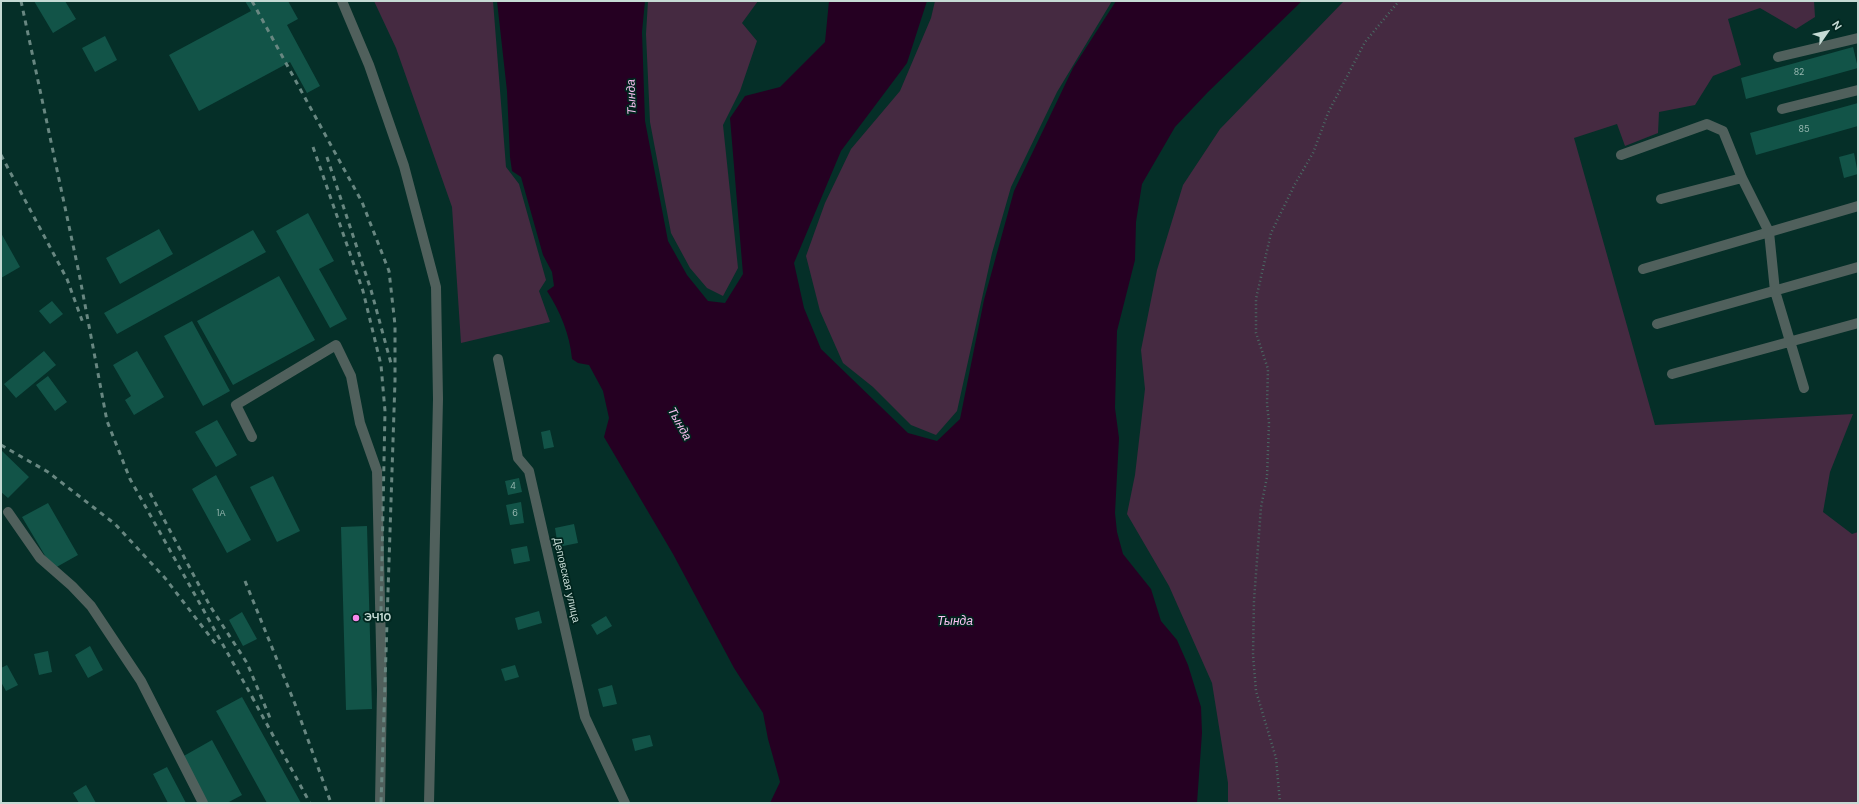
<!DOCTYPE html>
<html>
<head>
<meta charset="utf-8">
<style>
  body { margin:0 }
  #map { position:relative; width:1859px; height:804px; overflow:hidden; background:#052f28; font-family:"DM Sans",sans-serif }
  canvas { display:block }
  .frame { position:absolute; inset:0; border:2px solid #c5dad4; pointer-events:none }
  .north { position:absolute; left:1807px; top:12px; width:40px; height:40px; -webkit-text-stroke:3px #00251e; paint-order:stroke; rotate:56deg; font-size:11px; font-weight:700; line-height:16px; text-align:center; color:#c5dad4 }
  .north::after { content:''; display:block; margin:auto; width:14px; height:18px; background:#c5dad4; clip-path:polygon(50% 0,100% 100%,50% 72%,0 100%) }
</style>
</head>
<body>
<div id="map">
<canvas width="1859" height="804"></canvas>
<div class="frame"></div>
<div class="north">N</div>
</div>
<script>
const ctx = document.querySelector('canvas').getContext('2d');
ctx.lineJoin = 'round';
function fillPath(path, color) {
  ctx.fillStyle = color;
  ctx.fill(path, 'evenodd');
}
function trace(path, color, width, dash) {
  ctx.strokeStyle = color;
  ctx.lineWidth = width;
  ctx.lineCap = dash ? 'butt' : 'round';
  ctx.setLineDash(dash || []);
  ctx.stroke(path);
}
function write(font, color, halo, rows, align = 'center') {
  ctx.font = font + ' "DM Sans",sans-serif';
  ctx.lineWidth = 3.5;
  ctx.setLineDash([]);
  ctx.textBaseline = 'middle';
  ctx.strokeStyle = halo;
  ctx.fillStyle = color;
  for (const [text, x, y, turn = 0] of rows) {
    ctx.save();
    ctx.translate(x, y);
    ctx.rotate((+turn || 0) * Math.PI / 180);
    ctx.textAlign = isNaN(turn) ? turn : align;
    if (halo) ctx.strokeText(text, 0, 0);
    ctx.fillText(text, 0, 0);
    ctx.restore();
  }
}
fillPath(new Path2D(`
  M374 1H493L506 167 519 184 546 280 539 291 550 322 461 343 452 207 396 48Z
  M648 1H758L742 23 757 41 740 91 723 125 738 268 723 296 707 288 690 268 671 233 650 122 646 34Z
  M935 1H1112L1057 92 1011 187 992 253 957 411 936 435 911 425 873 387 843 363 820 311 806 256 825 203 851 149 900 91 931 18Z
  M1344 1H1814L1815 17 1796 29 1760 8 1728 19 1741 65 1713 76 1695 105 1659 112 1658 133 1625 146 1617 124 1574 138 1655 425 1853 414 1830 472 1823 512 1852 534 1858 532V803H1228V783L1212 683 1169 586 1127 514 1135 475 1145 389 1141 350 1157 270 1183 185 1220 129Z`), '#452a41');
fillPath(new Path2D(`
  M497 1H645L642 32 645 121 668 241 687 275 708 301 725 303 743 274 730 118 745 96 780 87 825 42 829 1H927L907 63 841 151 794 263 804 308 821 349 908 433 937 441 960 419 984 300 1014 191 1073 68 1116 1H1302L1208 92 1175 127 1142 184 1136 222 1135 260 1117 331 1115 408 1119 438 1115 513 1117 532 1123 554 1151 589 1161 621 1177 640 1188 665 1201 707 1202 733 1197 803H770L780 782 768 739 763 713 734 668 673 554 604 437 609 418 603 391 589 365 578 363 572 359C570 335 560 311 547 291L554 286 552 272 543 255 521 177 512 171 510 157 507 91Z`), '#250022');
fillPath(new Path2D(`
  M34 1H65L76 19 53 33Z
  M245 1H288L298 19 287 25 320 86 307 93 290 62 199 111 169 55 251 11Z
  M105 36 117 60 95 72 82 48Z
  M1853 47 1858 68 1746 99 1741 78Z
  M1858 103V126L1756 155 1750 133Z
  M1854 153 1858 174 1844 178 1839 157Z
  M308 213 334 261 319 269 347 319 330 328 276 231Z
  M159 229 173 254 120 284 106 258Z
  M253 230 266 252 117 334 104 313Z
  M1 233 20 267 1 278Z
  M279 276 315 340 233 385 197 321Z
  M52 301 63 314 50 324 39 311Z
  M192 321 230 391 203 406 164 336Z
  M44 351 56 365 16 398 4 384Z
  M137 351 164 397 134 415 125 400 131 396 113 365Z
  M48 376 67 402 55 411 36 385Z
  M217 420 237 455 216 467 195 432Z
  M550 430 554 447 544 449 541 432Z
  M1 450 29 477 8 498 1 492Z
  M216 475 251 540 227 553 192 489Z
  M273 476 300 531 277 542 250 487Z
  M519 478 522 492 508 495 505 481Z
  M521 502 524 523 510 525 506 505Z
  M48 503 78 555 53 569 22 517Z
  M574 524 578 543 558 547 555 528Z
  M367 526 372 709 346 710 341 527Z
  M527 546 530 561 514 564 511 549Z
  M539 611 542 623 518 630 515 618Z
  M242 612 257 639 243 646 229 620Z
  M606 616 612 626 597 635 591 625Z
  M90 646 103 670 88 678 75 655Z
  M48 651 52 672 39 675 34 654Z
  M7 665 18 685 6 691 1 682V668Z
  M515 665 519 677 505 681 501 669Z
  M612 685 617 704 603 707 598 689Z
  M242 697 301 803H267L216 711Z
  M650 735 653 746 635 751 632 739Z
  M212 740 242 795 227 803H207L182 757Z
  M167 767 186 803H168L153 774Z
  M86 785 96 803H79L73 793Z`), '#125448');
trace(new Path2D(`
  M1280 803 1276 758 1256 691 1253 655 1254 600 1261 507 1267 477 1269 423 1267 404 1268 369 1256 333V299L1271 233 1295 184 1313 153 1328 113 1365 42 1399 1`), '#4a6c65', 2.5, [1, 3]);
trace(new Path2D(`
  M342 1 369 65 404 166 436 287 438 399 429 803
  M1778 57 1858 38
  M1782 109 1858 90
  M1621 155 1707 124 1723 131 1742 178 1769 232 1775 291 1804 388
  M1661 199 1742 178
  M1643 269 1858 206
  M1657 324 1858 267
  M498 359 518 458 529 471 585 717 625 803
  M1672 374 1858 323
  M252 437 236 405 336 345 351 376 360 423 377 471 382 690 380 803
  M8 512 40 558 72 586 91 606 141 681 203 803`), '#50605c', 10);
trace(new Path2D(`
  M21 1 79 273 107 421 130 479 255 702
  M252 1 362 202 389 271 395 325V381L381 803
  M313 147 363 291 381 365 385 411 381 610 383 625
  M1 155 67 279 83 323
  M327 157 371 290 392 367
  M1 445 48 472 115 524 165 578 218 647
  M150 493 210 606 247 663 270 718
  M245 581 295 704 331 803
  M252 697 310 803`), '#688781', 3, [5, 5]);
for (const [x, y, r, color] of [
  [356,618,4,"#f788eb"]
]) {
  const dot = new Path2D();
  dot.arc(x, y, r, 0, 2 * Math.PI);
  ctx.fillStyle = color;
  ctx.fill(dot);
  trace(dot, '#00251e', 1.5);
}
write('9px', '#98b8b1', null, [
  ["82",1799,73],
  ["85",1804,130],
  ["4",513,487],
  ["1А",221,514],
  ["6",515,514]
]);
write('11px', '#c5dad4', '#00251e', [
  ["Деповская улица",566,580,77]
]);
write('bold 11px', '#c5dad4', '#00251e', [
  ["ЭЧ10",364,618]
], 'left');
write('italic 12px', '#fac1f2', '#00251e', [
  ["Тында",632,97,-92],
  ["Тында",679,424,61],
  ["Тында",955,622]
]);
</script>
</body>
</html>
